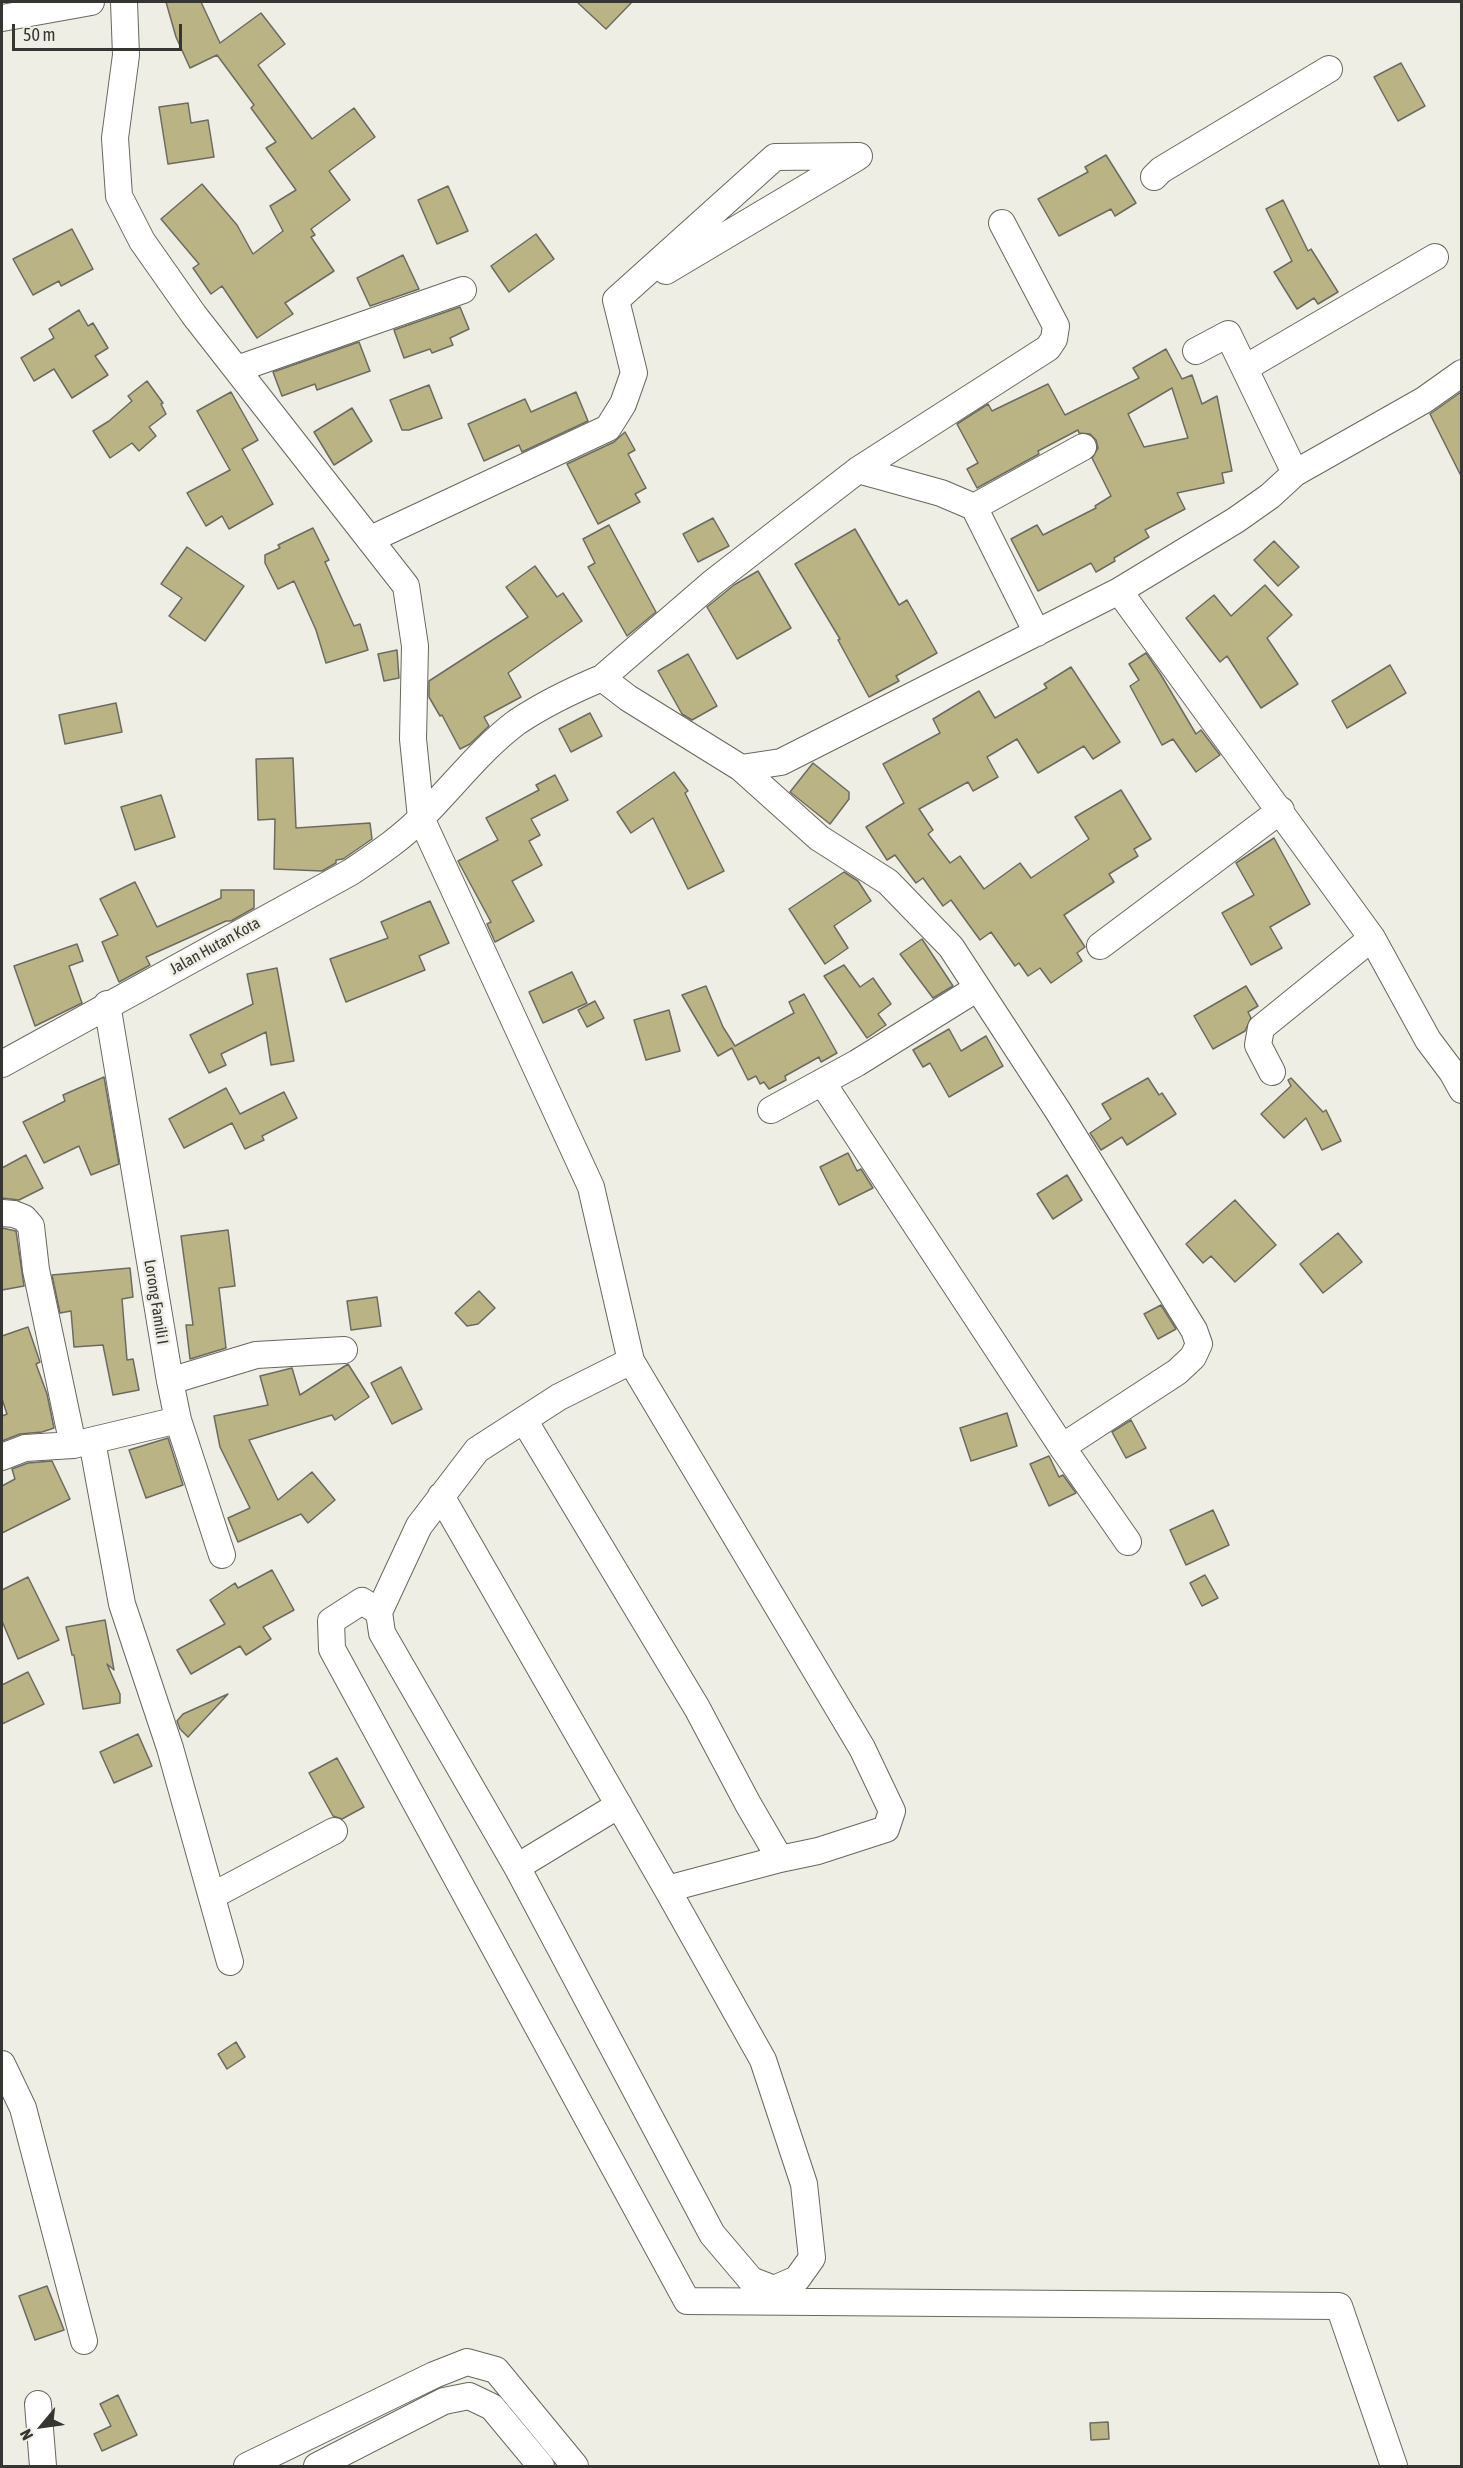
<!DOCTYPE html>
<html>
<head>
<meta charset="utf-8">
<style>
  body { margin:0 }
  #map { position:relative; width:1463px; height:2468px; overflow:hidden; background:#efeee4; font-family:"Asap Condensed",sans-serif }
  canvas { display:block }
  .frame { position:absolute; inset:0; border:3px solid #353531; pointer-events:none }
  .north { position:absolute; left:12px; top:2396px; width:60px; height:60px; -webkit-text-stroke:4px #efeee4; paint-order:stroke; rotate:241deg; font-size:16px; font-weight:700; line-height:24px; text-align:center; color:#353531 }
  .north::after { content:''; display:block; margin:auto; width:21px; height:27px; background:#353531; clip-path:polygon(50% 0,100% 100%,50% 72%,0 100%) }
  .scale { position:absolute; left:12px; top:24px; width:170px; height:27px; box-sizing:border-box; border:3px solid #353531; border-top:0; padding-left:8px; font-size:18px; line-height:21px; white-space:nowrap; color:#353531; -webkit-text-stroke:4px #efeee4; paint-order:stroke }
</style>
</head>
<body>
<div id="map">
<canvas width="1463" height="2468"></canvas>
<div class="frame"></div>
<div class="north">N</div>
<div class="scale">50 m</div>
</div>
<script>
const ctx = document.querySelector('canvas').getContext('2d');
ctx.lineJoin = 'round';
function fillPath(path, color) {
  ctx.fillStyle = color;
  ctx.fill(path, 'evenodd');
}
function trace(path, color, width, dash) {
  ctx.strokeStyle = color;
  ctx.lineWidth = width;
  ctx.lineCap = dash ? 'butt' : 'round';
  ctx.setLineDash(dash || []);
  ctx.stroke(path);
}
function write(font, color, halo, rows, align = 'center') {
  ctx.font = font + ' "Asap Condensed",sans-serif';
  ctx.lineWidth = 5;
  ctx.setLineDash([]);
  ctx.textBaseline = 'middle';
  ctx.strokeStyle = halo;
  ctx.fillStyle = color;
  for (const [text, x, y, turn = 0] of rows) {
    ctx.save();
    ctx.translate(x, y);
    ctx.rotate((+turn || 0) * Math.PI / 180);
    ctx.textAlign = isNaN(turn) ? turn : align;
    if (halo) ctx.strokeText(text, 0, 0);
    ctx.fillText(text, 0, 0);
    ctx.restore();
  }
}
const building = new Path2D(`
  M166 2H201L220 43 261 13 285 44 258 65 312 139 354 108 375 137 329 171 350 200 311 229 315 235 311 237 334 271 285 303 293 314 257 338 222 286 211 294 193 268 199 264 161 219 202 184 237 225 253 254 283 231 270 206 296 190 266 148 276 142 251 108 254 105 217 55 190 68 176 37Z
  M577 2H632L606 29Z
  M1401 63 1425 106 1398 121 1374 77Z
  M188 103 191 123 208 120 214 157 168 164 159 107Z
  M1106 155 1136 203 1115 216 1111 209 1059 236 1038 199 1088 172 1085 167Z
  M448 186 468 231 437 244 418 200Z
  M1283 200 1308 251 1311 249 1338 292 1318 304 1314 298 1297 309 1274 272 1292 261 1266 209Z
  M72 229 93 269 61 286 59 281 33 295 13 259Z
  M536 234 554 259 509 292 491 266Z
  M403 255 419 289 370 306 357 278Z
  M460 307 469 329 450 338 453 345 432 353 430 349 404 358 394 330Z
  M79 310 88 326 93 323 108 348 95 356 108 375 72 398 54 369 34 381 21 358 54 338 49 329Z
  M359 342 370 371 317 390 315 384 282 396 273 372Z
  M1166 349 1182 379 1192 375 1202 404 1217 396 1232 471 1222 473 1224 483 1177 493 1185 509 1145 530 1149 537 1114 558 1115 561 1096 572 1091 563 1038 591 1011 539 1037 525 1043 535 1096 508 1095 506 1111 496 1092 458 1098 448 1096 440 1090 434 1079 433 1078 430 1038 451 1039 454 977 488 967 469 978 463 957 424 988 404 992 411 1048 384 1065 415 1139 378 1133 368ZM1172 388 1188 438 1144 447 1128 414Z
  M147 381 163 403 161 404 166 414 149 427 156 436 139 451 132 443 110 458 93 431 109 421 132 401 128 396Z
  M429 385 442 418 409 430H402L390 400Z
  M231 392 258 440 242 449 273 504 229 529 222 516 206 526 187 493 230 470 197 411Z
  M576 392 588 421 522 452 519 445 484 461 468 424 525 399 531 412Z
  M1461 392V476L1430 414Z
  M352 408 372 441 334 465 314 432Z
  M625 432 635 450 628 454 646 488 635 494 640 502 598 524 567 464 614 442Z
  M713 518 729 546 698 562 683 534Z
  M609 525 656 612 627 636 588 567 595 563 583 539Z
  M313 528 329 560 325 562 354 626 360 624 368 650 326 663 316 630 294 581 278 589 265 563V555L280 548 278 545Z
  M855 529 899 605 907 600 937 653 896 676 899 681 869 697 838 640 840 639 795 564Z
  M1274 541 1299 567 1278 586 1254 560Z
  M187 547 244 586 205 641 169 616 182 598 161 584Z
  M535 566 557 597 563 593 582 621 508 673 521 697 484 717 489 726 470 744 460 749 442 715 440 716 429 697V681L528 617 506 587Z
  M758 571 791 628 737 659 707 607 734 585Z
  M1265 585 1292 615 1267 638 1298 684 1261 708 1227 656 1220 662 1186 618 1214 595 1231 616Z
  M397 650 399 678 384 681 378 654Z
  M1146 653 1161 675 1196 734 1201 730 1220 755 1196 772 1173 739 1162 745 1130 686 1139 680 1129 664Z
  M688 654 717 706 692 720 682 714 658 671Z
  M1390 665 1406 693 1347 728 1332 701Z
  M1071 667 1120 742 1093 759 1084 746 1038 773 1017 739 987 757 998 777 973 791 968 782 919 809 933 830 928 834 950 863 960 856 984 889 1020 863 1031 878 1089 839 1075 817 1121 790 1151 839 1134 849 1138 856 1109 874 1114 882 1064 915 1085 947 1077 953 1082 961 1051 983 1040 968 1028 976 1019 963 1015 966 991 932 980 940 951 900 943 906 923 878 916 883 895 855 887 860 866 827 904 803 883 764 940 733 933 719 979 691 995 718 1047 688 1044 684Z
  M116 703 122 732 65 744 59 715Z
  M590 713 602 736 571 752 559 729Z
  M293 758 296 828 370 823 372 839 343 859 336 860V863L322 871 274 869 275 819 258 820 256 759Z
  M813 763 849 792V799L830 824 790 792Z
  M674 772 688 791 685 793 724 871 688 889 653 818 631 833 617 812Z
  M555 775 568 800 531 819 540 835 529 841 542 865 512 881 534 921 495 942 487 924 491 922 458 861 498 840 486 818 539 790 536 785Z
  M161 795 175 837 135 850 121 807Z
  M1274 838 1310 904 1270 927 1282 948 1251 965 1222 913 1254 895 1236 863Z
  M844 872 858 881 871 901 834 926 848 948 825 964 789 909Z
  M135 882 157 927 221 898V890H254V908L231 921H226L146 957 150 965 119 982 102 942 118 935 100 899Z
  M430 901 449 943 419 956 425 970 346 1002 330 959 388 938 381 922Z
  M922 939 953 986 933 998 900 954Z
  M77 944 83 961 69 966 82 1003 35 1026 14 966Z
  M844 965 860 987 873 978 891 1004 878 1014 886 1025 867 1038 824 976Z
  M277 968 294 1061 271 1065 266 1032 221 1054 226 1065 209 1073 190 1035 253 1004 247 974Z
  M572 972 587 1003 543 1023 529 992Z
  M706 986 723 1027 735 1046 794 1013 789 1002 804 994 837 1053 821 1062 819 1057 785 1076 786 1080 769 1089 764 1082 760 1084 756 1076 748 1080 732 1048 718 1056 682 995Z
  M1246 986 1258 1006 1248 1012 1251 1018 1245 1031 1213 1049 1194 1016Z
  M595 1001 604 1018 587 1027 578 1010Z
  M669 1010 680 1051 646 1060 634 1020Z
  M949 1029 961 1051 986 1036 1003 1066 949 1097 930 1063 923 1067 913 1050Z
  M104 1077 119 1164 91 1175 79 1146 44 1163 23 1122 65 1101 63 1095Z
  M1148 1078 1159 1095 1162 1093 1176 1114 1127 1145 1122 1137 1101 1150 1090 1133 1111 1119 1102 1104Z
  M1291 1078 1323 1112 1326 1110 1341 1141 1322 1150 1306 1118 1284 1138 1261 1114 1291 1086 1288 1080Z
  M226 1088 240 1114 284 1092 297 1118 262 1136 264 1140 245 1149 232 1123 184 1148 169 1119Z
  M848 1153 857 1171 861 1169 873 1188 839 1205 820 1167Z
  M26 1155 43 1188 19 1200 2 1198V1168Z
  M1067 1175 1082 1200 1053 1219 1037 1194Z
  M1235 1200 1276 1245 1235 1282 1211 1256 1203 1263 1186 1244Z
  M2 1228 16 1231 24 1286 2 1290Z
  M228 1230 235 1286 219 1288 226 1348 190 1359 186 1325H193L181 1236Z
  M1338 1233 1362 1262 1323 1293 1300 1264Z
  M130 1268 133 1297 122 1299 127 1360 133 1359 139 1390 113 1395 103 1345 74 1347 71 1311 60 1313 52 1275Z
  M479 1291 495 1308 478 1324 467 1326 455 1313Z
  M377 1297 381 1326 351 1330 347 1301Z
  M1161 1305 1176 1329 1158 1339 1144 1314Z
  M28 1327 40 1362 36 1364 47 1394 54 1428 42 1432 20 1434 2 1441V1416L7 1414 2 1399V1336Z
  M348 1364 369 1397 335 1420 332 1415 249 1440 278 1500 312 1472 335 1500 308 1523 301 1514 238 1542 228 1518 250 1508 220 1447 214 1416 268 1405 260 1376 292 1368 300 1395Z
  M401 1367 422 1409 392 1424 371 1383Z
  M1007 1413 1017 1446 971 1461 960 1428Z
  M1131 1420 1146 1448 1126 1458 1112 1432Z
  M168 1438 183 1485 146 1498 129 1450Z
  M1049 1456 1059 1477 1063 1475 1076 1493 1049 1506 1030 1464Z
  M52 1461 70 1499 2 1533V1486L15 1479 12 1469 28 1463Z
  M1213 1510 1229 1545 1186 1565 1170 1530Z
  M272 1570 294 1610 263 1627 271 1639 246 1655 240 1646 191 1674 177 1650 225 1624 210 1600 235 1583 238 1588Z
  M1205 1575 1218 1598 1202 1606 1190 1583Z
  M28 1577 59 1640 18 1659 2 1621V1590Z
  M105 1620 114 1670 107 1664 120 1694V1703L83 1709 74 1655H72L66 1627Z
  M28 1672 44 1704 2 1724V1685Z
  M228 1694 188 1737 180 1729 177 1721 183 1714Z
  M138 1734 152 1766 114 1783 100 1752Z
  M337 1758 364 1807 342 1819 333 1816 309 1773Z
  M236 2042 245 2057 227 2069 218 2054Z
  M47 2286 64 2330 35 2340 19 2296Z
  M118 2395 137 2435 102 2451 94 2434 111 2426 100 2404Z
  M1108 2422 1109 2439 1091 2440 1090 2423Z`);
fillPath(building, '#bab485');
trace(building, '#6c6b62', 1.5);
const minor = new Path2D(`
  M124 2 126 55 115 138 119 196 142 241 194 315 406 586 415 646 413 739 421 818 591 1187 631 1361 559 1397 477 1450 419 1526 379 1612 382 1633 517 1867 712 2234 751 2280 774 2289 797 2279 812 2258 804 2184 763 2060 667 1889 441 1496
  M2 18 91 2
  M1154 177 1161 170 1329 69
  M666 271 856 158
  M616 300 775 157 859 156
  M1196 351 1228 334 1295 473
  M1245 368 1435 257
  M237 369 463 290
  M858 470 941 493 974 507 1037 633
  M974 507 1083 447
  M371 539 608 428 623 404 634 373 616 300
  M1119 591 1372 938 1428 1040 1452 1072 1462 1090
  M602 678 712 583 858 470 1048 348 1054 339 1056 326 1002 223
  M741 768 819 838 888 882 951 947 1058 1111 1194 1330 1199 1344 1193 1357 1177 1372 1062 1447
  M1100 946 1281 810
  M107 1004 170 1381 178 1420 222 1555
  M2 1064 351 872C376 855 402 838 423 816 454 785 482 748 517 722 544 704 573 690 602 678L628 698 741 768 781 762 1119 591 1236 520 1270 496 1295 473 1424 400 1462 373
  M1272 1072 1258 1045 1261 1028 1372 938
  M822 1082 1062 1447 1128 1542
  M771 1110 857 1063 976 989
  M2 1213 14 1214 24 1218 31 1226 36 1270 73 1445
  M631 1361 862 1748 892 1811 886 1829 818 1851 780 1859
  M170 1381 256 1355 344 1350
  M524 1420 697 1708 748 1804 780 1859 667 1889
  M92 1441 122 1604 170 1748 230 1962
  M2 1457 25 1448 73 1445 178 1420
  M379 1612 362 1601 331 1621 332 1649 687 2301 1339 2306 1394 2466
  M517 1867 619 1805
  M212 1896 334 1831
  M2 2064 23 2108 84 2341
  M38 2404 43 2466
  M247 2466 434 2375 467 2362 496 2370 575 2466
  M317 2466 444 2401 469 2396 492 2407 541 2466`);
trace(minor, '#68675e', 28);
trace(minor, '#fff', 26);
write('16px', '#353531', '#efeee4', [
  ["Jalan Hutan Kota",215,946,-29],
  ["Lorong Famili I",156,1302,81]
]);
</script>
</body>
</html>
